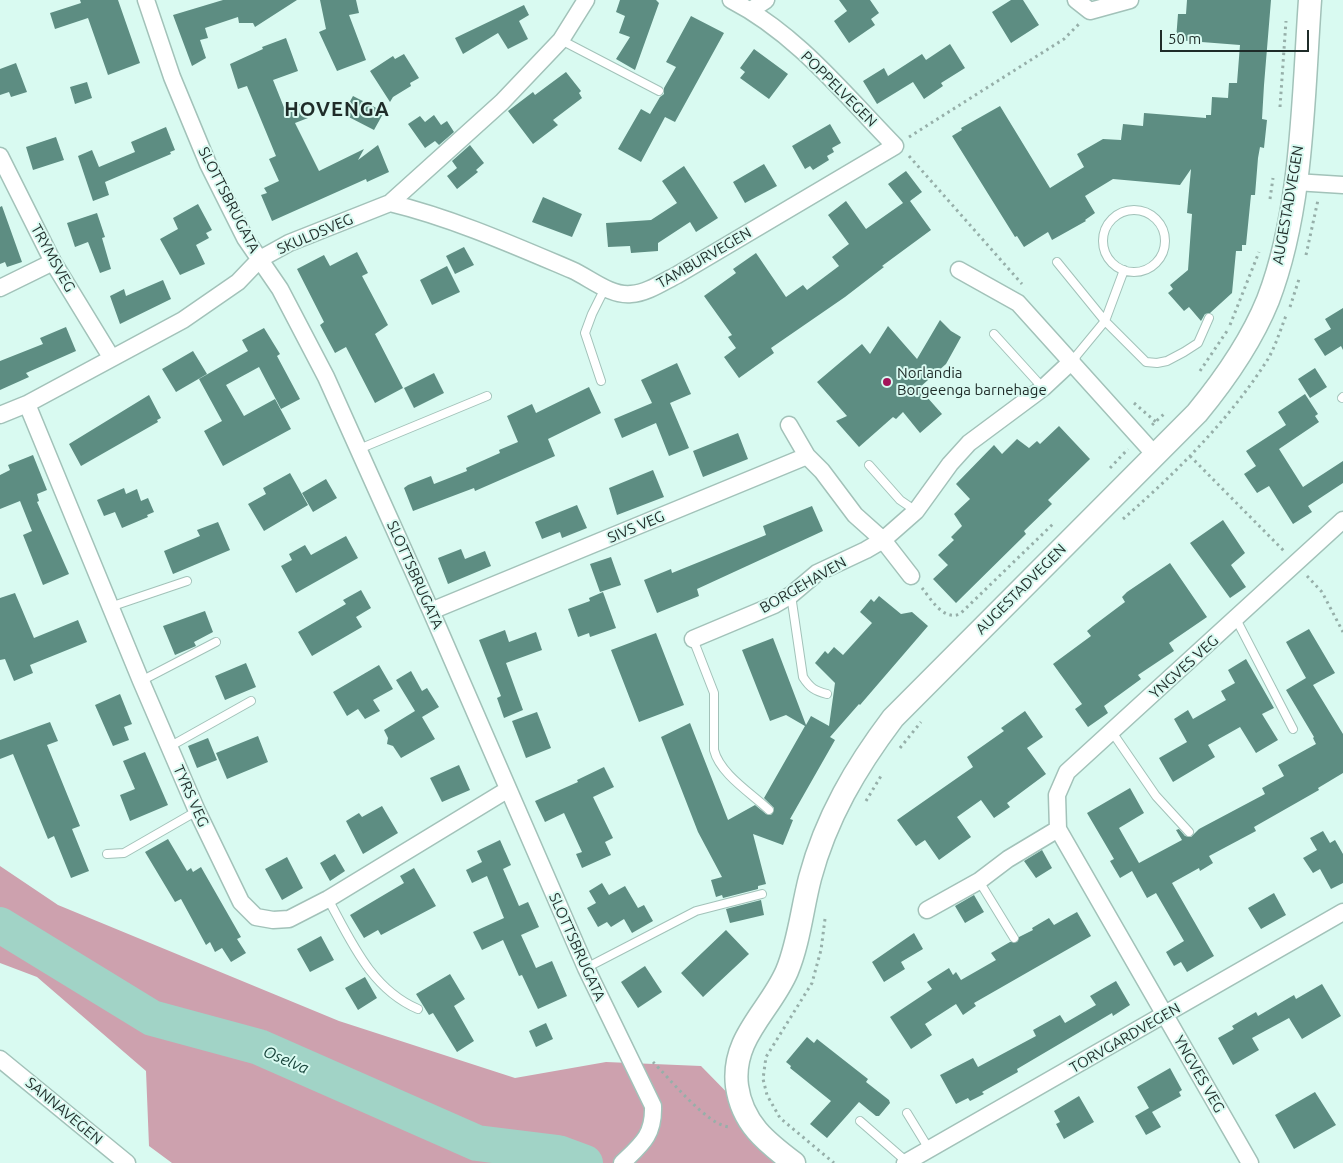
<!DOCTYPE html>
<html>
<head>
<meta charset="utf-8">
<style>
  body { margin:0 }
  #map { position:relative; width:1343px; height:1163px; overflow:hidden; background:#d9faf1; font-family:Ubuntu,sans-serif }
  canvas { display:block }
  .scale { position:absolute; left:1160px; top:30px; width:149px; height:22px; box-sizing:border-box; border:2px solid #1f2c29; border-top:0; padding-left:6px; font-size:15px; line-height:18px; white-space:nowrap; color:#1f2c29; -webkit-text-stroke:4px #d9faf1; paint-order:stroke }
</style>
</head>
<body>
<div id="map">
<canvas width="1343" height="1163"></canvas>
<div class="scale">50 m</div>
</div>
<script>
const ctx = document.querySelector('canvas').getContext('2d');
ctx.lineJoin = 'round';
function fillPath(path, color) {
  ctx.fillStyle = color;
  ctx.fill(path, 'evenodd');
}
function trace(path, color, width, dash) {
  ctx.strokeStyle = color;
  ctx.lineWidth = width;
  ctx.lineCap = dash ? 'butt' : 'round';
  ctx.setLineDash(dash || []);
  ctx.stroke(path);
}
function write(font, color, halo, rows, align = 'center') {
  ctx.font = font + ' Ubuntu,sans-serif';
  ctx.lineWidth = 4;
  ctx.setLineDash([]);
  ctx.textBaseline = 'middle';
  ctx.strokeStyle = halo;
  ctx.fillStyle = color;
  for (const [text, x, y, turn = 0] of rows) {
    ctx.save();
    ctx.translate(x, y);
    ctx.rotate((+turn || 0) * Math.PI / 180);
    ctx.textAlign = isNaN(turn) ? turn : align;
    if (halo) ctx.strokeText(text, 0, 0);
    ctx.fillText(text, 0, 0);
    ctx.restore();
  }
}
fillPath(new Path2D(`
  M0 866 58 905 339 1021 515 1078 606 1062 701 1066 796 1163H172L149 1146 146 1071 37 977 0 963Z`), '#cda1ae');
trace(new Path2D(`
  M0 925 152 1018 259 1047 477 1143 558 1153 585 1163`), '#a1d3c6', 36);
fillPath(new Path2D(`
  M80 0H118L140 63 108 75 88 18 55 29 50 13 81 3Z
  M223 0H297L255 27 253 23H239L238 17 205 28 208 38 200 40 206 58 192 66 173 15Z
  M320 0H356L359 13 349 15 366 60 337 71 319 32 326 29Z
  M620 0H656L659 3 635 70 616 59 630 37 619 33 625 16 616 12Z
  M839 0H870L879 13 871 19 875 25 849 43 834 21 847 11Z
  M1011 0H1023L1039 25 1011 43 992 12Z
  M1187 0H1271L1264 85 1262 119 1267 120 1264 148 1260 147 1258 158 1255 195H1251L1246 245H1242V251H1236L1232 293 1210 313 1205 314 1201 321 1189 307 1184 311 1168 293 1173 289 1170 285 1188 270 1192 214 1187 213 1191 169 1180 185 1113 179 1085 196 1095 213 1085 220 1086 221 1052 240 1048 232 1024 247 1017 236 1015 237 952 136 962 130 961 128 1000 106 1050 188 1084 167 1077 154 1103 139 1121 140 1123 124 1143 126 1144 113 1206 118V115H1211L1212 97 1228 98 1229 83H1237L1240 45 1176 40 1178 14H1186Z
  M524 5 529 15 519 21 528 39 508 49 498 33 463 54 455 38Z
  M691 16 724 33 675 122 665 117 641 162 618 149 641 109 650 114 660 97 664 94V88L676 67 666 62Z
  M286 38 298 71 273 80 285 110 302 103 308 118 295 123 319 171 364 149 358 160 378 145 389 172 367 182 366 179 272 221 261 195 267 193 264 188 279 181 269 159 276 156 247 86 238 89 230 64 263 49 262 47Z
  M950 44 965 68 941 83 943 86 924 99 913 82 877 104 863 81 884 68 888 76 922 54 926 60Z
  M754 49 788 74 769 99 740 78 745 72 740 68Z
  M404 54 419 78 410 83 411 86 393 97 390 102 370 71 393 56 395 59Z
  M16 63 27 92 11 97 9 92 0 95V69Z
  M566 72 581 91 579 93 582 98 553 120 558 125 533 144 508 111 533 92 535 95Z
  M87 82 92 98 75 104 70 87Z
  M353 96 384 112 374 130 343 114Z
  M434 115 441 125 447 121 454 132 439 145 435 141 425 148 408 124 420 116 425 122Z
  M830 124 841 143 832 148 834 152 827 156 829 160 813 170 810 166 805 169 792 146Z
  M166 127 175 150 170 152 171 154 105 182 109 195 93 201 78 156 92 150 99 167 135 152 131 142Z
  M56 137 64 160 33 170 26 147Z
  M470 145 484 163 476 170 478 172 457 189 447 176 457 168 452 161Z
  M764 164 777 186 745 203 733 182Z
  M684 166 718 218 696 232 690 222 658 243V251L631 253 630 246 608 247 606 223 651 220 677 203 662 181Z
  M906 171 922 192 910 201 931 230 882 266 884 267 845 297 771 348 774 353 739 378 724 357 736 348 728 337 732 335 704 296 736 273 733 269 756 253 786 297 803 285 807 290 839 266 832 257 849 244 828 215 846 201 866 229 903 203 888 184Z
  M543 197 582 214 572 237 532 222Z
  M198 204 212 230 206 233 209 238 196 245 205 264 180 275 160 239 178 229 173 218Z
  M2 206 22 262 7 267 5 262 0 264V207Z
  M97 213 105 237 102 238 111 269 100 273 88 242 75 247 67 223Z
  M464 247 474 265 455 274 446 256Z
  M357 252 368 273 362 276 388 325 375 334 403 388 375 403 346 347 335 353 320 325 324 322 297 269 324 255 330 266Z
  M447 266 460 292 432 305 420 280Z
  M163 280 171 299 120 324 110 296 124 289 126 296Z
  M1343 308V350L1341 346 1325 356 1314 339 1331 329 1325 319Z
  M940 320 951 331 961 337 946 364 919 388 942 414 920 433 903 412 896 419 893 417 859 447 836 421 847 416 817 382 862 344 870 354 888 326 917 359Z
  M66 327 76 351 26 373 29 377 0 390V361L43 344 40 338Z
  M264 328 280 354 277 356 300 399 281 409 259 367 226 385 244 416 275 399 291 429 223 466 204 431 222 421 199 379 248 351 242 340Z
  M193 351 207 374 176 392 162 369Z
  M677 363 691 394 670 403 689 448 669 456 656 423 622 438 614 419 652 403 641 380Z
  M1315 368 1327 387 1310 398 1298 379Z
  M434 373 444 393 414 408 404 388Z
  M589 387 601 413 548 439 555 456 475 491 474 488 413 511 404 488 408 485 431 476 434 484 467 471 466 468 500 453 499 450 518 442 507 416 532 404 536 413Z
  M1305 394 1318 414 1315 416 1319 422 1279 449 1303 487 1343 461V483L1308 506 1312 512 1293 524 1269 486 1257 493 1244 474 1256 466 1246 451 1286 425 1278 412Z
  M149 395 161 418 157 420 158 422 81 466 69 444Z
  M1059 426 1090 459 1048 500 1052 504 1024 531 1026 534 956 603 933 579 948 565 938 555 954 540 951 537 962 526 954 514 970 499 956 484 994 445 1002 454 1017 439 1029 448 1037 441 1040 444Z
  M738 433 748 459 703 477 693 451Z
  M33 455 47 490 37 494 39 501 37 502 69 574 43 585 23 535 32 531 20 501 0 509V475L10 470 8 465Z
  M653 470 664 497 617 515 609 488Z
  M290 473 308 505 264 531 248 504 266 494 263 488Z
  M326 479 337 498 313 512 302 493Z
  M124 488 126 494 137 489 141 501 148 498 154 512 147 515 148 517 122 528 115 512 104 516 97 500Z
  M577 505 587 528 562 538 560 532 542 539 535 522Z
  M812 506 823 531 697 589 699 596 657 613 644 580 671 569 672 573 766 535 763 526Z
  M1223 520 1245 553 1231 565 1246 587 1230 598 1190 543Z
  M218 522 230 550 173 574 164 551 200 536 197 530Z
  M346 536 358 558 296 593 281 566 292 560 289 554 305 545 311 555Z
  M461 549 465 559 485 551 491 566 448 584 438 558Z
  M611 557 621 585 600 592 590 564Z
  M1170 563 1207 617 1169 643 1174 651 1138 675 1141 679 1104 706 1108 713 1088 727 1075 709 1082 704 1053 664 1091 636 1087 631 1093 626 1125 602 1122 597 1127 592Z
  M361 590 371 608 356 617 362 627 312 656 298 632 346 604 343 600Z
  M603 592 616 628 590 637 589 633 578 637 568 609 590 601 589 598Z
  M15 593 34 638 78 620 87 642 30 665 33 673 14 681 5 659 0 660V598Z
  M879 596 901 614 912 612 928 626 860 705 859 704 830 737 835 740 790 819 793 820 783 845 753 834 766 884 758 886V889L723 898 722 895 716 897 711 880 722 877 698 832 661 737 690 723 728 820 755 805 766 814 771 815 774 808 764 798 805 726 786 715 770 721 742 650 773 638 806 725 811 716 829 726 835 683 815 663 825 651 828 654 834 647 843 655 872 623 860 612 871 599 874 602Z
  M205 611 213 632 194 642 196 646 175 655 163 626Z
  M1309 629 1335 673 1313 685 1343 734V773L1318 788 1319 790 1254 827 1256 831 1209 856 1213 863 1200 871 1199 868 1172 883 1214 956 1187 972 1181 962 1174 966 1166 952 1184 941 1156 893 1147 898 1132 871 1120 878 1110 861 1114 859 1087 813 1130 788 1144 813 1119 828 1139 863 1182 840 1176 830 1179 829 1185 836 1191 837 1199 829 1265 794 1262 788 1284 776 1278 765 1316 744 1313 738 1314 737 1286 690 1306 678 1286 642Z
  M505 630 509 642 536 632 542 650 506 663 523 710 504 718 497 698 501 696 479 640Z
  M656 633 684 705 639 722 611 650Z
  M1246 659 1274 708 1262 714 1278 740 1256 753 1240 727 1208 745 1215 757 1173 782 1159 758 1187 742 1174 719 1188 710 1193 719 1226 700 1221 691 1235 683 1228 670Z
  M246 663 256 687 225 700 215 676Z
  M379 665 393 689 373 700 380 711 365 719 358 709 347 716 333 692Z
  M411 671 422 691 427 688 439 707 422 717 435 739 401 758 393 746 387 744 388 738 384 730 415 711 396 680Z
  M120 694 132 724 124 727 129 740 113 746 95 705Z
  M1025 711 1043 737 1027 748 1046 774 1007 803 1010 807 994 818 981 800 957 817 971 837 939 860 925 840 916 846 897 820 973 767 967 757 1004 731 1001 728Z
  M537 712 551 748 526 758 512 721Z
  M50 722 58 741 47 745 80 826 72 829 89 871 71 878 54 836 48 839 13 754 0 759V740Z
  M258 736 268 762 227 779 216 753Z
  M208 738 217 760 197 768 188 746Z
  M145 752 168 805 130 821 120 795 135 789 123 761Z
  M459 765 470 790 442 802 430 778Z
  M604 767 614 787 593 797 613 838 605 842 611 855 582 868 576 854 582 852 564 813 545 822 535 801 578 782 577 780Z
  M382 806 398 833 363 854 346 821 359 813 362 817Z
  M1323 831 1330 843 1335 840 1343 854V883L1331 889 1320 869 1313 873 1303 858 1317 850 1310 838Z
  M168 839 187 871 191 868 193 872 201 867 241 937 237 939 246 953 231 962 222 948 215 952 210 942 206 945 181 899 175 902 145 852Z
  M500 840 511 865 503 869 519 906 528 902 539 927 521 935 536 968 552 961 567 996 538 1009 522 975 519 976 503 940 482 950 473 932 504 918 487 876 472 883 466 870 482 862 477 851Z
  M1042 850 1052 868 1036 878 1024 861Z
  M335 854 345 871 330 881 320 863Z
  M287 857 303 888 282 900 265 869Z
  M414 868 436 906 381 935 378 930 364 938 350 915 404 883 400 876Z
  M602 883 609 895 625 886 638 908 644 905 653 921 632 933 624 919 611 927 607 922 598 927 587 908 596 903 589 891Z
  M1274 893 1286 915 1261 929 1248 908Z
  M974 895 984 912 965 923 955 906Z
  M761 900 764 915 730 923 726 909Z
  M1077 912 1091 936 974 1003 976 1006 963 1015 956 1004 925 1024 932 1035 911 1049 890 1017 932 989 927 982 949 968 953 975 956 972 961 980 996 960 991 953 1010 942H1017L1019 937 1033 930 1032 928 1049 918 1054 925Z
  M726 930 749 954 703 997 681 973Z
  M914 933 923 949 901 962 905 969 884 982 872 962Z
  M321 936 334 960 310 972 297 949Z
  M645 966 662 992 638 1008 621 982Z
  M450 974 465 999 454 1006 474 1041 457 1052 433 1013 429 1015 416 994Z
  M365 977 377 998 358 1010 345 988Z
  M1116 981 1130 1005 1113 1016 1112 1013 1017 1069 1018 1072 982 1092 984 1094 970 1101 968 1098 956 1104 940 1075 973 1058 978 1067 1036 1036 1033 1030 1060 1015 1065 1023 1096 1005 1090 996Z
  M1322 984 1341 1016 1302 1039 1289 1018 1252 1038 1259 1050 1233 1065 1218 1038 1234 1029 1232 1026 1256 1012 1258 1016 1294 995 1296 999Z
  M546 1023 553 1039 536 1047 529 1031Z
  M807 1037 814 1043 817 1039 868 1079 866 1082 889 1100 890 1103 879 1116H876L859 1102 827 1138 810 1124 831 1101 790 1068 791 1066 786 1062Z
  M1170 1068 1182 1090 1179 1092 1181 1096 1152 1112 1161 1127 1146 1135 1135 1116 1149 1108 1137 1087Z
  M1315 1092 1336 1125 1294 1149 1275 1115Z
  M1079 1096 1094 1122 1064 1139 1056 1124 1060 1122 1054 1111Z`), '#5d8d82');
const lane = new Path2D(`
  M561 40 659 91
  M1103 241a31 31 0 1 1 62 0a31 31 0 1 1-62 0Z
  M1057 262 1105 321 1146 362 1157 363 1167 361 1184 352 1198 343 1209 318
  M994 334 1043 388
  M1072 361 1105 321 1124 270
  M601 381 585 333 592 314 605 288
  M1342 398 1343 397
  M359 449 487 396
  M869 465 900 500 916 511
  M791 595 803 677C810 688 815 691 827 694
  M110 607 187 581
  M1236 619 1293 729
  M693 639 714 693V750C720 774 751 793 769 810
  M141 681 216 642
  M1112 732 1156 796 1189 832
  M169 747 251 701
  M107 854 124 853 197 811
  M979 881 1014 938
  M328 899C351 941 371 989 418 1009
  M586 968 696 911 762 894
  M907 1113 929 1149
  M860 1121 907 1162`);
const street = new Path2D(`
  M146 0 172 77 208 164 245 238 280 289 326 377 431 611 586 968 653 1106C654 1135 642 1144 622 1163
  M1076 0 1090 11 1130 0
  M751 10 766 0
  M0 156 53 262 111 357
  M1295 182 1343 185
  M390 203C452 218 513 245 572 270 590 278 610 296 631 294 647 293 663 282 677 275L895 146C844 94 797 34 731 0
  M959 270 1018 303 1156 456
  M0 288 53 262
  M27 404 141 681 197 811 241 902 256 917 273 920 289 919 328 899 507 790
  M0 415 27 404 183 320 238 282 260 259 289 243 390 203 502 102 561 40 586 0
  M789 425 807 456 822 471 855 515 883 540 911 576
  M431 611 807 456
  M693 639 774 605 791 595 817 573 866 550 883 540 916 511 950 464 969 443 1043 388 1072 361
  M927 910 979 881 1008 859 1058 829
  M0 1059 127 1163
  M905 1163 1343 912
  M1250 1163 1058 829 1057 795 1067 772 1343 520`);
const secondary = new Path2D(`
  M794 1163C766 1142 742 1123 737 1086 731 1038 770 1011 787 971 799 942 802 909 810 878 826 818 856 767 893 718L1197 413C1225 379 1251 342 1268 300 1303 209 1303 98 1310 0`);
trace(lane, '#a2c2b9', 10);
trace(street, '#a2c2b9', 19);
trace(secondary, '#a2c2b9', 25);
trace(new Path2D(`
  M1280 107 1286 21
  M909 137 1064 39 1080 23
  M909 156 1022 284
  M1270 199 1273 178
  M1306 255 1318 200
  M1290 307 1300 276
  M1230 325 1259 252
  M1200 371 1227 331
  M1134 403 1156 422
  M1152 425 1164 414
  M1190 456 1284 551
  M1110 468 1128 449
  M1123 519C1176 473 1230 419 1268 359 1276 345 1281 328 1287 313
  M1307 576 1322 592 1343 632
  M922 588C931 599 943 621 960 614L1054 523
  M900 748 921 722
  M866 801 881 776
  M825 919 821 950 812 983 766 1057 763 1079 767 1095 780 1118 834 1163
  M653 1062C669 1078 707 1125 729 1127`), '#96afa9', 3, [2.5, 4]);
trace(lane, '#fff', 8);
trace(street, '#fff', 16);
trace(secondary, '#fff', 22);
for (const [x, y, r, color] of [
  [887,382,5,"#a31459"]
]) {
  const dot = new Path2D();
  dot.arc(x, y, r, 0, 2 * Math.PI);
  ctx.fillStyle = color;
  ctx.fill(dot);
  trace(dot, '#d9faf1', 2);
}
write('15px', '#1f2c29', '#d9faf1', [
  ["POPPELVEGEN",839,89,45],
  ["SLOTTSBRUGATA",229,200,63],
  ["AUGESTADVEGEN",1288,205,-80],
  ["SKULDSVEG",315,234,-23],
  ["TRYMSVEG",53,258,61],
  ["TAMBURVEGEN",704,258,-30],
  ["SIVS VEG",636,527,-23],
  ["SLOTTSBRUGATA",415,575,66],
  ["BORGEHAVEN",803,585,-30],
  ["AUGESTADVEGEN",1021,589,-45],
  ["YNGVES VEG",1184,667,-42],
  ["TYRS VEG",191,796,66],
  ["SLOTTSBRUGATA",577,947,66],
  ["TORVGARDVEGEN",1125,1038,-30],
  ["YNGVES VEG",1199,1074,60],
  ["SANNAVEGEN",64,1111,40]
]);
write('15px', '#1f2c29', '#d9faf1', [
  ["Norlandia",897,373],
  ["Borgeenga barnehage",897,390]
], 'left');
write('italic 16px', '#1a463d', '#d9faf1', [
  ["Oselva",286,1060,23]
]);
ctx.letterSpacing = '1px';
write('bold 20px', '#1f2c29', '#d9faf1', [
  ["HOVENGA",337,109]
]);
ctx.letterSpacing = '0px';
</script>
</body>
</html>
